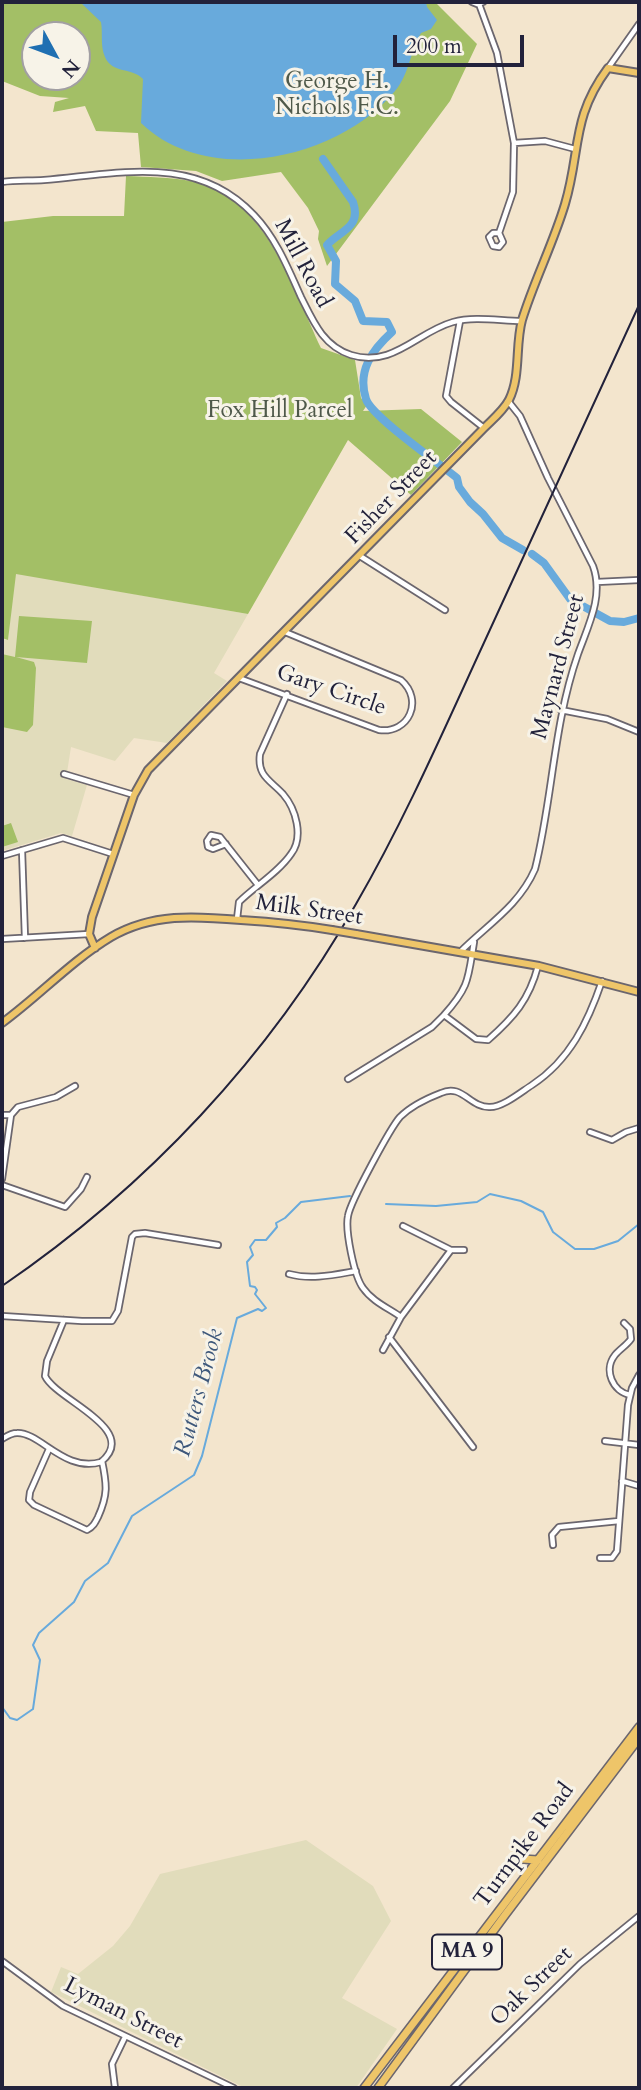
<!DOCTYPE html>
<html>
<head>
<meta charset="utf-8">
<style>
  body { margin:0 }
  #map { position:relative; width:641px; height:2090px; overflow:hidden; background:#f3e5cd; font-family:Cardo,serif }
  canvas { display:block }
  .frame { position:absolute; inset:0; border:4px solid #22223b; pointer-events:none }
  .north { position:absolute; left:21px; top:21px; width:70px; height:70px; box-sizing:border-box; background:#f7f3e8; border:2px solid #a29fa3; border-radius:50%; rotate:131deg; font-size:19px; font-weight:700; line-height:28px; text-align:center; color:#22223b }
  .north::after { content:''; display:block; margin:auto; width:24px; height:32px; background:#1f6fb2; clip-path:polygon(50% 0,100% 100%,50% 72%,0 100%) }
  .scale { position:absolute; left:393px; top:35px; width:131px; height:32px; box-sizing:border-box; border:4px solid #22223b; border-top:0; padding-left:9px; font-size:21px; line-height:24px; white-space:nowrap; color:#22223b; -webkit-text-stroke:5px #f7f3e8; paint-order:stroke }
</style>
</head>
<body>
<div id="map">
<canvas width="641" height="2090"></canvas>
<div class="frame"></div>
<div class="north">N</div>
<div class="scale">200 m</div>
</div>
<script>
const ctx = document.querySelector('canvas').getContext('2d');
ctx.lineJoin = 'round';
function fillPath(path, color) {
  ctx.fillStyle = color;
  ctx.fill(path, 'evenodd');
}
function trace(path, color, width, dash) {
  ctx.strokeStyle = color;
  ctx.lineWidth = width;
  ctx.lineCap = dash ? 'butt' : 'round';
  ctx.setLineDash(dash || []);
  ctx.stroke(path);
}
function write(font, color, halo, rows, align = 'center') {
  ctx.font = font + ' Cardo,serif';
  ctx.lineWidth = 6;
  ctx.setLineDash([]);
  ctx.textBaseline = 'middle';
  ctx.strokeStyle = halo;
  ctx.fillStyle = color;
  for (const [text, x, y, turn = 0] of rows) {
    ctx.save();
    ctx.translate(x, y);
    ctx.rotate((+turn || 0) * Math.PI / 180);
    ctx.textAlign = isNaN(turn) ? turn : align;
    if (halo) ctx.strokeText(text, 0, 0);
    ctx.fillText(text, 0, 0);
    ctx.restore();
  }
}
fillPath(new Path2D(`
  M15 573 248 614 214 673 227 681 167 743 134 738 115 761 71 747 66 779 87 785 72 836 61 833 2 851V639L8 640Z
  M306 1840 373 1886 391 1921 342 1998 397 2029 356 2088H245L51 1992 61 1967 78 1974 113 1946 130 1926 160 1874Z`), '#e1dcbb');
fillPath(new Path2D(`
  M2 2H435L477 44 450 101 327 266 318 239 319 231 308 208 281 172 222 181 196 171 141 167 138 133 96 131 85 106 53 112 55 102 69 98 40 96 2 81ZM35 35H77V77H35Z
  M126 176C148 177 170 177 191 181 265 195 293 288 321 348L355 360 361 398 367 405 363 411 421 409 462 442 411 495 348 440 248 614 16 574 8 640 2 638V222L53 216H124Z
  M19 616 92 621 87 663 16 657 34 662 36 668 33 725 27 732 2 727V654L15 657Z
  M11 823 18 842 2 847V826Z`), '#a3bf66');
fillPath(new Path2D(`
  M80 2H426L427 7 437 20 431 29 421 33C410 52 409 75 395 91 339 159 208 188 141 123L143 79C132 67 112 74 105 57 100 46 103 33 101 22Z`), '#68aadc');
trace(new Path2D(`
  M386 1204 436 1206 477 1202 490 1194 521 1201 543 1212 553 1232 575 1249H594L618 1241 639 1224
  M2 1707 10 1718 17 1720 33 1709 40 1660 33 1645 39 1633 74 1602 85 1581 108 1563 132 1516 194 1475 202 1456 237 1318 258 1309 262 1311 266 1308 255 1294 257 1290 255 1287 250 1286 247 1262 253 1255 250 1247 255 1240H266L277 1227 276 1223 285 1218 301 1202 350 1196`), '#68aadc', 2);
trace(new Path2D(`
  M323 159 353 202C362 228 339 231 327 245L336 261 335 284 355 301 363 321 387 322 392 332C372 350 357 371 366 399 371 416 440 464 457 478L459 487 470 502 483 514 502 538 523 550
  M532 554 544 563 570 599 610 621 624 622 639 618`), '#68aadc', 8);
const minor = new Path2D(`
  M472 2 477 4 483 2
  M479 4 497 53 514 143
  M608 68 639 24
  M2 182C16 180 30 181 44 180 118 174 196 153 254 215 276 238 288 268 301 297 313 321 323 346 351 355 393 368 417 332 453 322 475 316 500 321 522 321
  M499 233H493L489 237 493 246 499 247 503 242 499 233 513 192 514 143 545 141 575 149
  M460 321 446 396 451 402 484 428
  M360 556 445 610
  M597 582 639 580
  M239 678 379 730C409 734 424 700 401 680L285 632
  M561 710 607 719 639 732
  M64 774 134 795
  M226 844 213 849 208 847 207 841 211 835 220 837 258 885
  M22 850 25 938
  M2 856 63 838 113 854
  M237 919 239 902C255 886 278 873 291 854 304 837 296 809 283 794 270 780 257 776 260 754L287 694
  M2 939 89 934
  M474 942C468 978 470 986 444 1015L476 1039 488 1040C514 1017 529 1000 538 966
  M460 952C487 925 519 906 535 869 553 797 553 726 578 654 588 626 604 596 593 566L548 478 520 416 508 401
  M348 1079 432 1027 444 1015
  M2 1115H11
  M11 1115 18 1107 56 1097 75 1086
  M590 1132 612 1140 626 1132 639 1128
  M2 1179 11 1115
  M2 1185 65 1207 81 1189 87 1177
  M403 1226 451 1250H464
  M289 1274C311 1280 333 1275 356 1271
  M2 1316 82 1321H112L118 1311 132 1237 135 1234 145 1233 218 1245
  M401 1317C388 1308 372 1301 363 1288 354 1276 345 1230 348 1216 350 1202 391 1127 400 1117 410 1107 428 1098 441 1093 462 1083 470 1108 490 1107 503 1107 521 1092 532 1085 570 1060 588 1022 602 981
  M624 1323 630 1329 631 1339C627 1345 620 1349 615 1355 603 1370 613 1392 630 1395
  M389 1337 473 1447
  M383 1350 401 1317 451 1250
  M2 1439C7 1436 11 1433 17 1433 40 1432 65 1473 101 1462 141 1429 56 1400 45 1376L47 1361 64 1320
  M605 1441 639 1445
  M49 1449 30 1492 29 1500 34 1505 87 1530C93 1527 95 1523 98 1517 108 1495 107 1485 102 1461
  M622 1481 639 1486
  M553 1545 552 1535 559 1527 619 1521
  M600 1558H612L617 1551 628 1405 632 1388 639 1375
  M2 1961 63 2006 234 2088
  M115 2088 112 2064 125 2037
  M453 2088 580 1964 639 1916`);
const major = new Path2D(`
  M356 934 539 966 639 992
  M95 948 89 934 92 917 134 795 148 770 484 428C493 419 503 411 509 400 521 376 515 346 522 320 534 281 553 244 565 204 581 150 571 118 608 68L639 73
  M2 1023C39 996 71 961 111 937 152 913 195 916 241 920 272 922 302 925 332 930`);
const highway = new Path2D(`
  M522 1859 538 1860
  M364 2088 639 1727
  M378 2088 505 1915 639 1738`);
trace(minor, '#6b666e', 8);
trace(major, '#6b666e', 10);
trace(highway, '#6b666e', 10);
trace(minor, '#fff', 4.5);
trace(major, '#eec569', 6);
trace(highway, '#eec569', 7);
trace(new Path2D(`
  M2 1286C147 1187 269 1057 356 904 404 821 442 734 482 647 535 533 587 419 639 305`), '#22223b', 2);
const majorBridge = new Path2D(`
  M332 930 356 934`);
trace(majorBridge, '#6b666e', 10, []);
trace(majorBridge, '#eec569', 6);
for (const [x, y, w] of [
  [467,1952,70]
]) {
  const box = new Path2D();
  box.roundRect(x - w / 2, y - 17.5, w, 35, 5);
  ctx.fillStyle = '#f7f3e8';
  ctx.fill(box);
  trace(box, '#22223b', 2);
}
write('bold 21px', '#22223b', null, [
  ["MA 9",467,1952]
]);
write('23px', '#4f594a', '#f7f3e8', [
  ["George H.",337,83],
  ["Nichols F.C.",337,109],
  ["Fox Hill Parcel",280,412]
]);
write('23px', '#22223b', '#f7f3e8', [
  ["Mill Road",302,264,62],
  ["Fisher Street",392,498,-46],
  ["Maynard Street",559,667,-75],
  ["Gary Circle",331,691,19],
  ["Milk Street",309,911,8],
  ["Turnpike Road",525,1846,-53],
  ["Oak Street",532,1987,-44],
  ["Lyman Street",123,2014,27]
]);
write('italic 24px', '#3e587b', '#f7f3e8', [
  ["Rutters Brook",200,1393,-75]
]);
</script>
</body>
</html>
